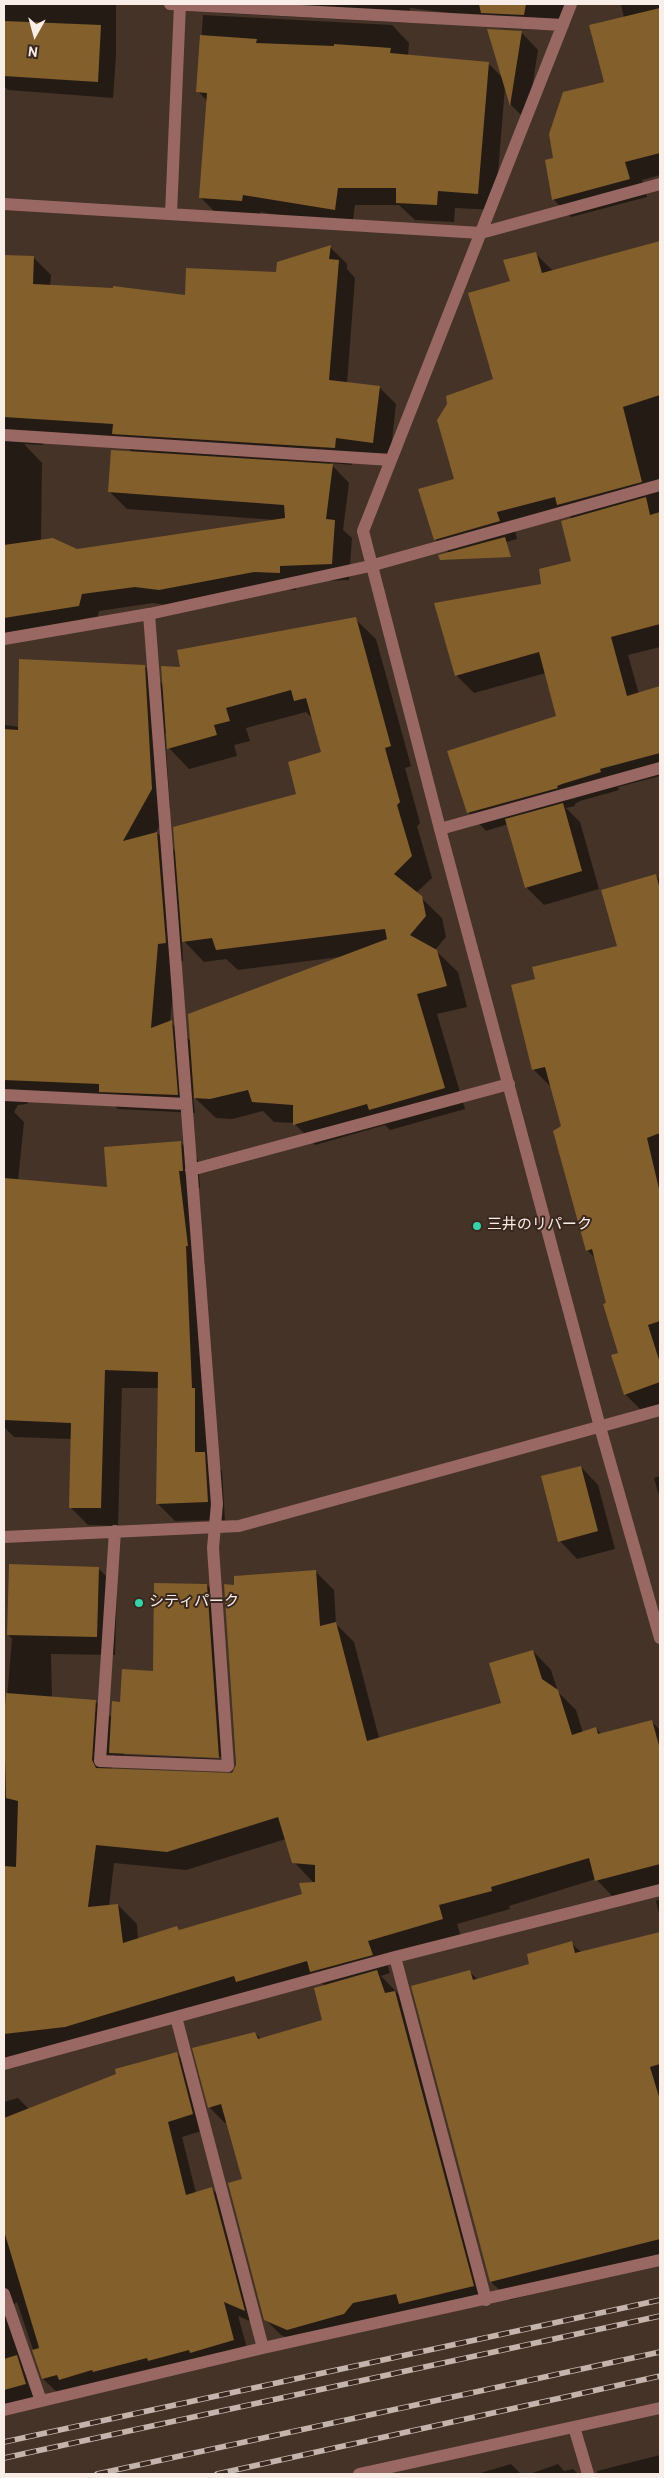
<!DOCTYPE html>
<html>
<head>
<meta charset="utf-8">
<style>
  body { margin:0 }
  #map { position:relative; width:664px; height:2478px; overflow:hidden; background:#453328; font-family:Overpass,sans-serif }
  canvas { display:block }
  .frame { position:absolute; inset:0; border:5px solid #f9ede7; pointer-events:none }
  .north { position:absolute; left:10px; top:10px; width:50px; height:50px; -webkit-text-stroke:4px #3a281f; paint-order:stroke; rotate:187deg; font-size:14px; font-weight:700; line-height:20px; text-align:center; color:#f9ede7 }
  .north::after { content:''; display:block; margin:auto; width:18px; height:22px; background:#f9ede7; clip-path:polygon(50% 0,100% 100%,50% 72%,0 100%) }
</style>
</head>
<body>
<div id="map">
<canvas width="664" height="2478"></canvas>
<div class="frame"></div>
<div class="north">N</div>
</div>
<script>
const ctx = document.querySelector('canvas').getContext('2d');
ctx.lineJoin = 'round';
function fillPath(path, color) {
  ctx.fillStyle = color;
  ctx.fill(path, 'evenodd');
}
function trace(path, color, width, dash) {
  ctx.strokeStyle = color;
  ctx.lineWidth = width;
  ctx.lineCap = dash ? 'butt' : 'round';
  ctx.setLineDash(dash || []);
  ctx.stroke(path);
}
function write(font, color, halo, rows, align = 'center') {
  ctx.font = font + ' Overpass,"Noto Sans JP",sans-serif';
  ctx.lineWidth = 4;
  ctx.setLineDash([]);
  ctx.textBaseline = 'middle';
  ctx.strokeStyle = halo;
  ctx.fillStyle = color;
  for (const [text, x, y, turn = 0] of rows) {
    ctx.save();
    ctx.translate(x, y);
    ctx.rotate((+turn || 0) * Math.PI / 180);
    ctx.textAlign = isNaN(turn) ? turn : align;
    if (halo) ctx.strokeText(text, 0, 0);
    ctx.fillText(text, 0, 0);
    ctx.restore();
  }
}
fillPath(new Path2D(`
  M4 4H116V56L113 98 8 90 4 86Z
  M211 4H571L568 26 540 25V30L500 28 490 18 410 8 409 23 220 13Z
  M621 4H660V175L642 180 647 197 571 217 553 199 555 159 605 83 624 18Z
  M203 15 392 25 409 43 408 56 488 63 503 78 521 32 538 50 527 121 511 105 505 87 495 210 455 208 454 222 415 220 399 205H355L352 226 260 212 259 218 218 215 200 197 208 102 198 91Z
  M660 242V647L628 655 639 694 660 687V776L618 787 619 790 580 801 575 804V806L566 808 580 822 599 889 544 905 526 887 508 824 486 831 468 812 558 717 546 673 474 693 456 675 542 585 573 561V519L569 516 515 530 517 539 453 557 435 539 495 380 511 282 535 253 553 271Z
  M330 247 347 264V269L355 278 347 383 379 387 396 404 390 459 353 455 352 465 330 463 349 483 343 530 352 538 349 580 297 582 296 590 272 588 177 607 153 603 99 611 96 623 4 637V267L34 258 51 275 50 286 186 296 277 274ZM43 435 120 440 133 453 110 492 127 509 275 520 77 550 41 541 42 463 24 444 43 445Z
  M355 619 376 639 411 766 405 768 420 823 417 826 432 878 416 893 442 918 446 937 435 950 458 972 467 1007 437 1014 465 1109 390 1130 385 1125 315 1145 294 1123 274 1122 263 1111 232 1119 216 1118 193 1096 195 1113 118 1109 110 1101 30 1098 27 1104 18 1105 14 1112 24 1122 18 1181 108 1189 180 1142 198 1160 200 1188H196L205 1264H203L212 1460 222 1471 225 1520 175 1521 157 1503 159 1388H122L118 1526 88 1525 70 1507 72 1439 14 1437 4 1427V725L19 727 144 666 164 686 182 668ZM306 712 313 719 323 753 298 794 177 853 157 833 155 834 170 807 165 733H168L169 748 189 769 237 756 234 745 250 741 246 728ZM182 939 204 962 226 959 238 970 339 957 191 1041 170 1022 176 962 183 961Z
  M655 875 660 880V1406L643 1412 625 1394 619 1354 608 1304 596 1259 587 1250 563 1127 551 1087 533 1069 536 980 618 947Z
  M581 1467 598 1485 615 1549 577 1559 560 1541Z
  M660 1476V1499L654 1478Z
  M98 1568 117 1587 115 1655 51 1654 52 1698 95 1701 112 1718 121 1703 154 1672 207 1585 222 1600 234 1772 236 1771 225 1586H236L315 1571 334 1590 336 1624 354 1642 379 1738 502 1704 533 1651 551 1670 558 1692 576 1710 583 1733 596 1728 601 1734 652 1722 660 1730V1892L615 1899 596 1879 509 1906 510 1909 457 1924 461 1937 386 1959 390 1973 381 1976 411 2007 489 2302 303 2345 281 2335 265 2319 243 2179 227 2122 225 2123 210 2108 194 2049 255 2033 261 2039 324 2021 325 1986 320 1981 4 2067V1733L12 1639 8 1634ZM124 1753 226 1757 225 1759 124 1755ZM112 1754 125 1768 234 1772 228 1775 111 1771ZM286 1839 294 1862 314 1883 304 1895 180 1931 177 1927 138 1939 137 1924 118 1905 109 1906 114 1863 186 1870Z
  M660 1899V1918L656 1901Z
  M660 1933V2262L510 2300 491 2282 470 1972 478 1980 531 1964 571 1943 581 1952Z
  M176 2053 192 2069 208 2129 182 2137 196 2193 212 2189 227 2204 259 2325 238 2316 249 2355 206 2368 203 2365 59 2394 43 2379 17 2302 13 2305 41 2399 4 2410V2102L18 2098 29 2109Z
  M660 2455V2474H597V2471Z
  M511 2464 521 2474H477Z
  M558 2464 564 2471 573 2469 578 2474H530Z`), '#0007');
fillPath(new Path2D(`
  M479 4H526L524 15 481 13Z
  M660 8V153L625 162 630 179 552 200 545 160 553 158 549 134 563 92 604 82 589 25Z
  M4 21 101 25 98 82 4 76Z
  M487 29 522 31 510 106Z
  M200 35 257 39 256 43 334 46V44L391 48 390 53 489 62 478 194 438 191 437 205 396 203V188H338L335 210 243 195 242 201 199 198 207 93 196 92Z
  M660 241V395L623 407 642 482 557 505 555 497 497 512 500 521 434 540 418 489 454 479 437 420 447 404 446 396 493 379 468 293 510 281 503 260 536 252 542 273Z
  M331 245 329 259 339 260 329 380 380 386 373 443 336 438 335 448 112 434 113 424 4 417V255L34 256 33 284 113 288V286L185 295 186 268 276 272 277 262Z
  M111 450 333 464 326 519 335 520 332 564 280 566V573L254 572 159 590 135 587 82 594 79 606 4 618V545L53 538 77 549 285 518 284 505 108 492Z
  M646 497 650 515 660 512V624L611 637 627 696 660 686V753L600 769 601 772 562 784 557 786 558 788 467 813 447 751 556 716 539 652 455 676 434 603 541 584 539 569 571 561 561 521Z
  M505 537 511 557 440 560 438 555Z
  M356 617 391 746 385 748 400 802 397 805 412 856 394 874 422 896 426 916 410 935 437 950 447 986 417 994 445 1088 369 1110 367 1104 293 1125V1105L252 1102 248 1090 210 1099 194 1098 188 1014 387 939 385 929 216 950 212 938 182 942 173 827 296 794 288 762 321 752 306 698 294 701 291 690 226 708 230 721 214 725 217 735 167 749 161 666 180 667 177 650Z
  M19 659 145 665 152 789 123 841 157 832 166 943 158 944 151 1028 172 1020 178 1095 99 1092V1084L4 1080V729L18 730Z
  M563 803 582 871 525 888 505 819Z
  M656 874 660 890V1133L647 1138 660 1193V1321L648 1325 660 1363V1382L624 1395 611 1355 618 1353 603 1304 606 1303 592 1249 586 1251 553 1131 561 1126 545 1067 532 1070 511 985 535 979 532 967 617 946 601 890Z
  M181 1141 183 1171H179L188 1246H186L192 1388H195V1452H205L208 1502 156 1504 158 1372 105 1370 101 1508H69L71 1423 4 1420V1178L107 1187 104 1147Z
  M581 1466 598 1531 558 1542 541 1476Z
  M9 1564 99 1567 97 1637 7 1635Z
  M316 1570 320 1626 336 1622 367 1741 501 1703 489 1663 533 1650 542 1679 558 1690 572 1735 596 1727 598 1734 652 1720 660 1749V1864L595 1881 589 1858 491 1887 492 1891 439 1905 443 1919 368 1941 373 1955 310 1972 307 1961 236 1982 234 1976 65 2027 4 2034V1866L16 1867 18 1801 6 1798 4 1718 6 1693 96 1700 92 1760 96 1768 232 1773 236 1765 224 1584 234 1585V1576ZM278 1817 292 1863 315 1865V1882L299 1883 302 1894 179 1930 177 1926 123 1943 118 1904 88 1907 96 1845 167 1852Z
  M154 1583 207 1584 219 1758 109 1753 112 1701 120 1702 122 1669 153 1671Z
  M660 1932V2064L650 2067 660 2100V2239L490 2282 411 1986 470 1970 473 1980 529 1964 527 1954 572 1941 575 1953Z
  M377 1970 385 1993 395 1991 474 2286 399 2304 396 2294 353 2303 344 2314 287 2330 264 2320 228 2183 242 2179 221 2104 208 2108 192 2048 255 2032 258 2039 322 2020 314 1988Z
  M177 2052 193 2114 168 2122 186 2195 212 2187 245 2311 224 2302 234 2340 190 2353 189 2350 148 2361 147 2358 93 2372 92 2370 59 2380 57 2375 42 2379 32 2350 39 2348 38 2344 4 2231V2118L116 2074 115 2069Z
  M17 2355 26 2384 4 2390V2359Z`), '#835f2b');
trace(new Path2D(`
  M170 4 563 25
  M571 4 363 531 440 829 600 1427 660 1638
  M4 204 481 233 660 184
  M171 214 180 4
  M4 435 391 460
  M4 639 149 614 370 566 660 485
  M440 829 660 768
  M4 1095 186 1104
  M191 1170 509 1084
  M115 1531 100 1761 228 1766 213 1548 217 1504 149 614
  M4 1537 239 1526 660 1410
  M395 1957 486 2300
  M176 2017 263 2348
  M4 2064 395 1957 660 1890
  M4 2294 41 2401
  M4 2410 263 2348 660 2260
  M574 2427 588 2474
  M359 2474 660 2408`), '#996863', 12);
const rail = new Path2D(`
  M4 2442 660 2300
  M4 2458 660 2316
  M97 2474 660 2352
  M217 2474 660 2376`);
trace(rail, '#c3b5ae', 5.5);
trace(rail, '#3a281f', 4, [11]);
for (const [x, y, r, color] of [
  [477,1226,5,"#32d4a8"],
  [139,1603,5,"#32d4a8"]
]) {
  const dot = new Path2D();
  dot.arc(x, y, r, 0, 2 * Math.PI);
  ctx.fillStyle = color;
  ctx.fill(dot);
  trace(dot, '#3a281f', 2);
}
write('15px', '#f9ede7', '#3a281f', [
  ["三井のリパーク",487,1226],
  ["シティパーク",149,1603]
], 'left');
</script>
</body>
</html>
